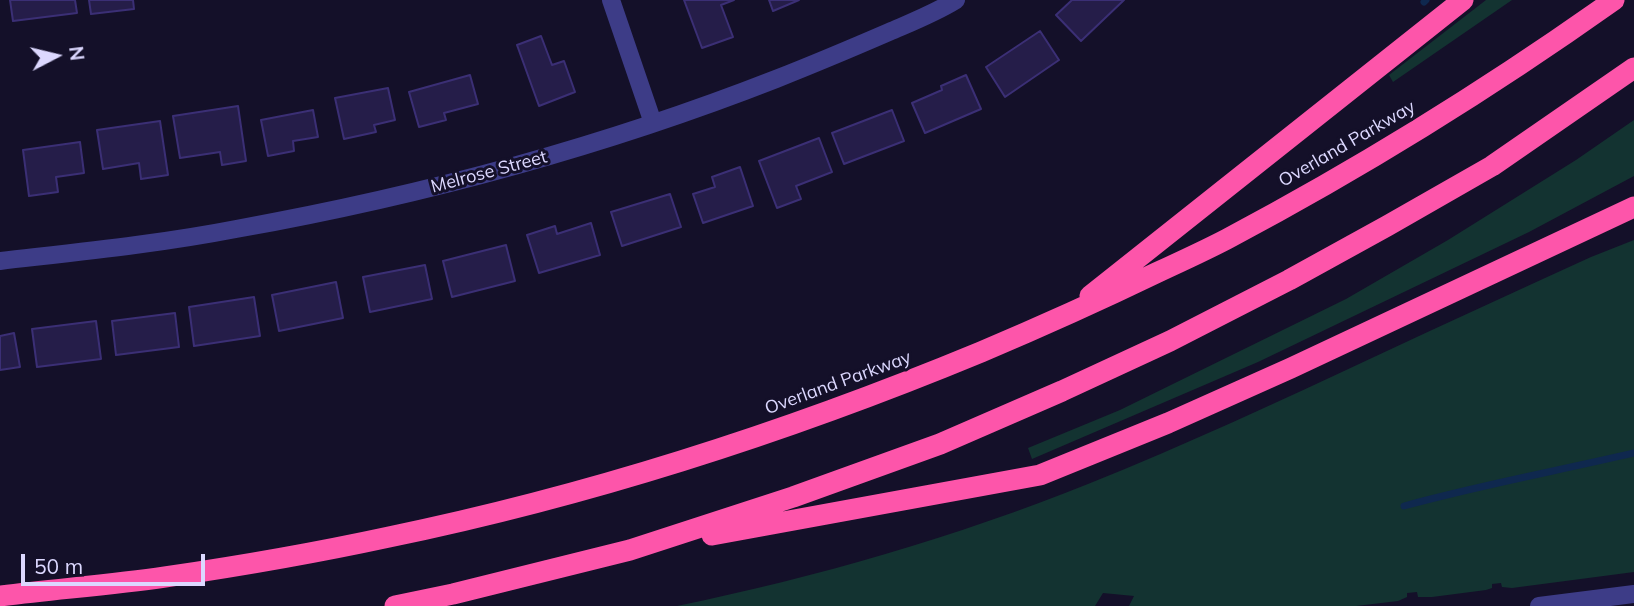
<!DOCTYPE html>
<html>
<head>
<meta charset="utf-8">
<style>
  body { margin:0 }
  #map { position:relative; width:1634px; height:606px; overflow:hidden; background:#141029; font-family:Mulish,sans-serif }
  canvas { display:block }
  .north { position:absolute; left:21px; top:21px; width:70px; height:70px; -webkit-text-stroke:5px #141029; paint-order:stroke; rotate:83deg; font-size:19px; font-weight:700; line-height:28px; text-align:center; color:#dcd8ff }
  .north::after { content:''; display:block; margin:auto; width:24px; height:32px; background:#dcd8ff; clip-path:polygon(50% 0,100% 100%,50% 72%,0 100%) }
  .scale { position:absolute; left:21px; top:554px; width:184px; height:32px; box-sizing:border-box; border:4px solid #dcd8ff; border-top:0; padding-left:9px; font-size:21px; line-height:24px; white-space:nowrap; color:#dcd8ff; -webkit-text-stroke:5px #141029; paint-order:stroke }
</style>
</head>
<body>
<div id="map">
<canvas width="1634" height="606"></canvas>
<div class="north">N</div>
<div class="scale">50 m</div>
</div>
<script>
const ctx = document.querySelector('canvas').getContext('2d');
ctx.lineJoin = 'round';
function fillPath(path, color) {
  ctx.fillStyle = color;
  ctx.fill(path, 'evenodd');
}
function trace(path, color, width, dash) {
  ctx.strokeStyle = color;
  ctx.lineWidth = width;
  ctx.lineCap = dash ? 'butt' : 'round';
  ctx.setLineDash(dash || []);
  ctx.stroke(path);
}
function write(font, color, halo, rows, align = 'center') {
  ctx.font = font + ' Mulish,sans-serif';
  ctx.lineWidth = 6;
  ctx.setLineDash([]);
  ctx.textBaseline = 'middle';
  ctx.strokeStyle = halo;
  ctx.fillStyle = color;
  for (const [text, x, y, turn = 0] of rows) {
    ctx.save();
    ctx.translate(x, y);
    ctx.rotate((+turn || 0) * Math.PI / 180);
    ctx.textAlign = isNaN(turn) ? turn : align;
    if (halo) ctx.strokeText(text, 0, 0);
    ctx.fillText(text, 0, 0);
    ctx.restore();
  }
}
fillPath(new Path2D(`
  M1486 0H1512L1393 82 1389 75Z
  M1634 120V176L1529 232 1258 362 1032 459 1028 448 1120 410 1346 299 1448 240 1576 160Z
  M1634 240V572L1512 588 1502 587 1501 583 1492 584V588L1486 590 1432 597H1418L1417 592 1407 593V597L1398 601 1356 606H1129L1134 596 1103 593 1095 606H677C817 577 956 537 1088 484 1185 445 1280 401 1374 357 1446 323 1519 290 1591 257Z`), '#133331');
trace(new Path2D(`
  M1424 2 1426 0
  M1404 506C1480 485 1557 471 1634 453`), '#0f284e', 7);
const building = new Path2D(`
  M10 0H75L77 13 13 21Z
  M89 0H133L134 9 91 14Z
  M684 0H734L721 5 733 37 702 48Z
  M769 0H799L773 11Z
  M1072 0H1124L1081 41 1056 15Z
  M1040 31 1059 60 1005 97 986 67Z
  M541 36 552 65 564 61 575 92 539 106 517 45Z
  M470 75 478 104 444 113 446 120 419 127 409 92Z
  M966 75 981 109 925 133 912 103 942 90 941 86Z
  M388 88 395 120 374 125 376 132 344 139 335 98Z
  M238 106 246 161 222 165 220 152 180 158 173 116Z
  M313 110 318 137 293 141 294 151 268 156 261 120Z
  M892 110 904 141 844 164 832 133Z
  M160 121 168 175 141 179 139 163 103 169 97 130Z
  M819 138 832 172 796 186 801 199 777 208 759 161Z
  M80 142 84 173 56 177 58 192 29 196 23 150Z
  M740 167 753 206 703 223 693 194 715 187 712 177Z
  M670 194 681 227 622 246 611 212Z
  M591 223 600 255 539 273 527 235 555 226 557 234Z
  M506 245 515 281 452 297 443 261Z
  M425 265 432 299 370 312 363 277Z
  M336 282 343 318 279 331 272 295Z
  M254 297 260 336 194 346 189 307Z
  M175 313 179 347 116 355 112 321Z
  M96 321 101 359 37 367 32 329Z
  M14 333 20 367 0 370V336Z`);
fillPath(building, '#251d49');
trace(building, '#3b2f75', 2);
trace(new Path2D(`
  M611 0 653 123
  M0 261C78 252 159 244 236 229 420 196 602 147 776 79 814 64 852 48 889 32 912 22 935 13 956 0
  M1539 606 1634 594`), '#3d3c87', 18);
trace(new Path2D(`
  M1090 296 1463 0
  M712 535 1040 475 1168 423 1291 368 1634 207
  M0 596C55 589 110 585 165 577 240 566 315 553 389 537 592 495 790 431 981 352 1040 327 1098 301 1156 273 1180 262 1204 251 1227 239 1361 168 1490 88 1614 0
  M395 606 453 594 630 550 793 497 940 444 1062 391 1170 341 1289 280 1387 226 1492 166 1634 68`), '#fd55aa', 21);
write('18px', '#dcd8ff', '#141029', [
  ["Overland Parkway",1347,144,-30],
  ["Melrose Street",489,172,-15],
  ["Overland Parkway",838,383,-20]
]);
</script>
</body>
</html>
